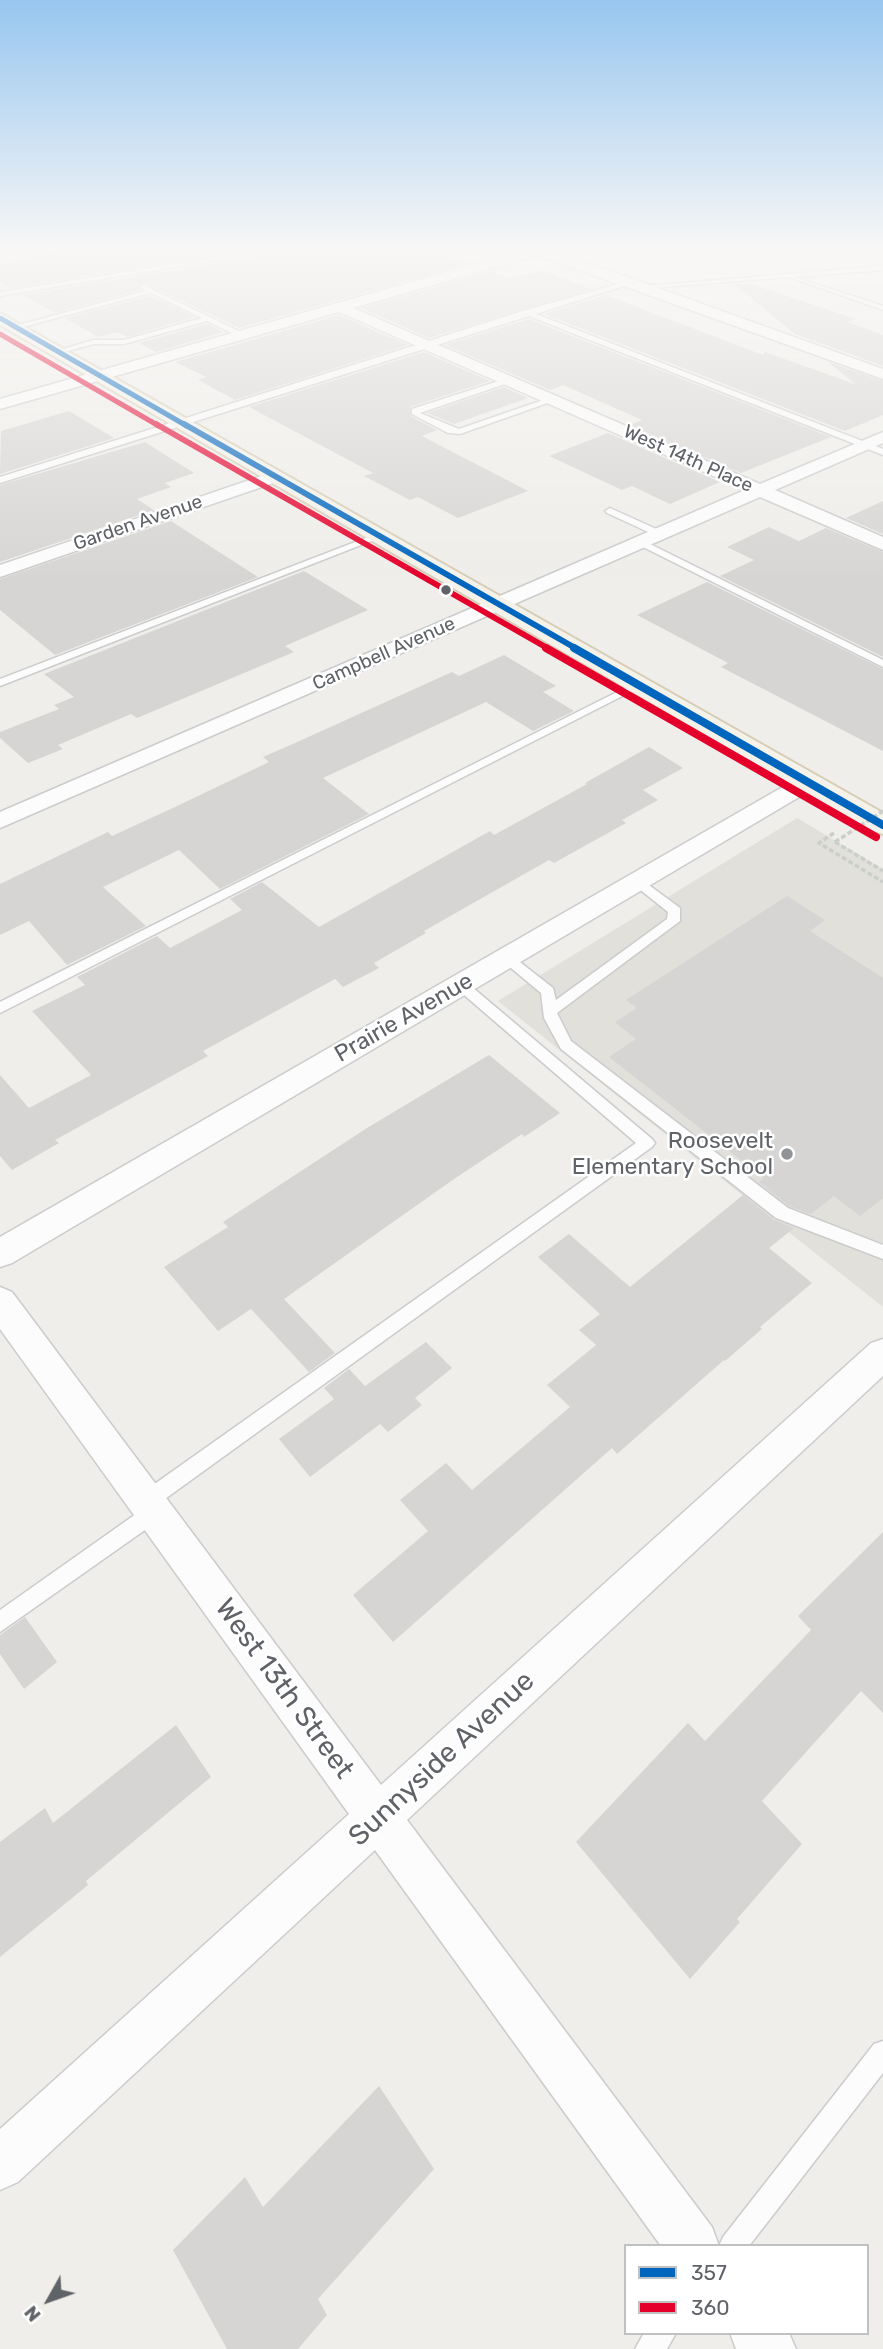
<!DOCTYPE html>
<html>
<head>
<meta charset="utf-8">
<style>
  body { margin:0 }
  #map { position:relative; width:883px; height:2349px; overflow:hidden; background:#efeeea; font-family:Rubik,sans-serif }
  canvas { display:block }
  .legend { position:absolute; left:624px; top:2244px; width:245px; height:91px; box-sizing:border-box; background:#fff; border:2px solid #bfc1c3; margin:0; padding:9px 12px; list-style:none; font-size:21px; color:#5f6368 }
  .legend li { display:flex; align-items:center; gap:14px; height:35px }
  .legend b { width:35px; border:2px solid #bfc1c3 }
  .north { position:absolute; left:14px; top:2265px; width:70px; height:70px; -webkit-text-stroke:5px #fff; paint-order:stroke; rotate:230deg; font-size:19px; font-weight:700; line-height:28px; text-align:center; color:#5f6368 }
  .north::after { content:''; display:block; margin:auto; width:24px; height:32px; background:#5f6368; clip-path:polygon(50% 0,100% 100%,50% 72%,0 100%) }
</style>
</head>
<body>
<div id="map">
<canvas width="883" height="2349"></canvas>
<ul class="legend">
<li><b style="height:9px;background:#0065bd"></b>357</li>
<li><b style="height:9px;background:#e4002b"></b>360</li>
</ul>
<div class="north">N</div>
</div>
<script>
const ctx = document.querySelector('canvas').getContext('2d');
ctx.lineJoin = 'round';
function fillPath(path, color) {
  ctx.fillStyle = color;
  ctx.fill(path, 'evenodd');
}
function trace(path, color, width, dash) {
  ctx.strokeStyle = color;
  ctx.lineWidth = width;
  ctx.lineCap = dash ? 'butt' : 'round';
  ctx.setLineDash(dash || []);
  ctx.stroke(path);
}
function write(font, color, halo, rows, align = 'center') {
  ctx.font = font + ' Rubik,sans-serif';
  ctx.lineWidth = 5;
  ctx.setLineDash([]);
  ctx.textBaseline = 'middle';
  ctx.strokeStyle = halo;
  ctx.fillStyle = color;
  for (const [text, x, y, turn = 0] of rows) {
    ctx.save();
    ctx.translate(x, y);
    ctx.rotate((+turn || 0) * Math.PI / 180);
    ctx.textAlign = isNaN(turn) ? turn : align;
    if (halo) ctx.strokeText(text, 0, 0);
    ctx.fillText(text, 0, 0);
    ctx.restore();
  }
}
fillPath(new Path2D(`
  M797 818 883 869V1307L498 1001Z`), '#e2e0da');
fillPath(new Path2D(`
  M67 249H251L10 288 0 283V264Z
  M286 249H433L470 263 239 328 144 283 139 285V290L55 313 23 295 283 252Z
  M491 271 509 278 544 271 591 289 429 338 361 308Z
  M748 283 856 319 848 322 883 335V366L795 334 734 284Z
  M606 295 763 355 765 352 855 384 828 362 883 381V415L845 431 544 314Z
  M151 296 195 317 127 337 118 332 98 337 65 318Z
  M339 315 408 345 235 400 198 380 206 377 175 362Z
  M529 319 831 437 741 473 629 425 642 420 563 385 550 390 445 345Z
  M207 324 224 332 156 352 139 343Z
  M424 352 490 381 410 407 411 416 437 430 422 436 528 491 458 518 418 497 410 500 364 476 373 473 249 407Z
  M504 387 528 398 454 424 427 413Z
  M69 411 114 438 0 474 1 431Z
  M608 433 720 482 670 504 632 486 622 490 549 456Z
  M145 442 194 473 165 483 171 487 137 499 154 510 0 562V485Z
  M883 501V534L846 518Z
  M171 521 258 577 55 655 0 610V579Z
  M769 527 799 541 826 528 883 552V657L720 576 754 560 727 547Z
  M304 571 368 610 285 646 294 652 137 718 131 714 58 745 63 749 28 763 0 738V732L59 709 54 705 74 697 44 674Z
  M707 582 883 669V751L721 667 728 663 637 615Z
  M504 655 556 686 543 692 574 711 533 731 486 702 323 778 369 814 220 889 179 850 103 887 146 926 67 965 29 921 0 935V884L108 832 112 836 175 807 269 762 263 757 295 743 452 672 459 676Z
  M649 747 683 768 643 790 658 800 622 820 626 823 554 863 549 860 424 931 426 933 374 963 379 968 343 987 335 979 203 1051 208 1056 55 1140 59 1143 12 1170 0 1156V1075L29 1108 91 1075 32 1011 85 985 77 977 157 936 170 948 242 910 230 899 262 882 319 927 490 831 494 835 587 784 585 783Z
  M787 896 825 920 810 931 883 978V1198L860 1216 834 1196 811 1214 789 1206 759 1182 764 1178 609 1057 636 1039 615 1022 637 1008 626 1000Z
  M489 1055 560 1113 524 1137 522 1134 454 1179 284 1299 335 1353 309 1372 251 1309 218 1331 164 1267 228 1227 223 1222 367 1128Z
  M743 1195 774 1220 794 1228 769 1248 812 1283 760 1327 762 1329 725 1361 724 1360 617 1454 612 1448 393 1642 353 1595 428 1531 400 1500 446 1463 472 1490 570 1407 547 1385 596 1345 579 1330 600 1314 538 1257 569 1234 630 1287Z
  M426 1342 452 1368 415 1398 422 1405 388 1432 380 1424 310 1477 279 1439 334 1399 324 1388 349 1369 365 1386Z
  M883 1532V1713L861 1691 762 1801 802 1844 737 1919 740 1922 690 1979 576 1842 688 1723 705 1741 811 1630 798 1616Z
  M25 1617 57 1662 24 1689 0 1654V1635Z
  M176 1725 211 1777 86 1881 88 1885 0 1957V1842L45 1808 53 1823Z
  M379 2086 434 2169 318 2299 327 2315 298 2349H227L173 2250 245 2177 263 2207Z`), '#d6d5d3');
const service = new Path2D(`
  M268 249H283L0 296V292Z
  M883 266V270L795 277 883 306V310L789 277 638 289 635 287Z
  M628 281 630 284 536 314 883 449V455L529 316 0 483V477L523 311Z
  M143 285 247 335 240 337 207 321 124 344H93L58 354 54 352 93 340H124L202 318 151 293 15 329 11 327 145 291 140 287Z
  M508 378 511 382 420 413 459 429 549 398 556 400 460 434 448 433 412 414V409Z
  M610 508 663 532 665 534 657 536 607 513 605 511Z
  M376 534 384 536 0 686V679Z
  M640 539 883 660V667L637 544 635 542Z
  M635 683 644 685 0 1013V1002Z
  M638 877 680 908V921L557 1013 571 1041 788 1208 883 1245V1259L776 1218 561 1049 544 1018 541 993 499 958 501 955H511L553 988 556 1000 667 919 668 912 633 884 632 881Z
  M461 980 466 982 652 1139 655 1143 652 1147 158 1504 162 1506 165 1512 162 1518 0 1632V1610L143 1509 139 1507 136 1501 139 1495 636 1143 456 988 454 985 456 982Z
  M883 2041V2073L749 2246H719L723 2237 874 2044Z
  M644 2333H676L667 2349H635Z`);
const minor = new Path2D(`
  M527 249H550L883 369V379L537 255 353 308 760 484 883 432V443L775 490 883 537V550L760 497 0 828V812L745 490 339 312 0 409V399Z
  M276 471 285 476 282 480 0 577V565Z
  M808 775 816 777 820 782 816 787 12 1263 0 1267V1237L800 777Z
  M0 1287 12 1292 381 1785 871 1343 883 1339V1376L407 1820 712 2227 719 2246H661L375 1850 18 2182 0 2190V2129L349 1814 0 1329Z
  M730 2333H789L796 2349H736Z`);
const primary = new Path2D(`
  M0 313 883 813V834L872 831 0 325Z`);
trace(service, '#cbcccc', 3);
trace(minor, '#cbcccc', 3);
trace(primary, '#d7ceb8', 4);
trace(new Path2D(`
  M834 833 819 843 883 882
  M835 842 883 871`), '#cacfcc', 3.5, [5, 2.5]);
fillPath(service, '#fdfcfc');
fillPath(minor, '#fdfcfc');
fillPath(primary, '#f4f2e9');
trace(new Path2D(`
  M835 842 883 811`), '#cacfcc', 3.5, [5, 2.5]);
trace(new Path2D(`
  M0 318 187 426`), '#0065bd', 5);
trace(new Path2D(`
  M184 424 577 649`), '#0065bd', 6);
trace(new Path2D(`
  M574 648 883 825`), '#0065bd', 8);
trace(new Path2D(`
  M0 334 159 426`), '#e4002b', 5);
trace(new Path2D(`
  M156 424 549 649`), '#e4002b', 6);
trace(new Path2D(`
  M546 648 876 837`), '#e4002b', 8);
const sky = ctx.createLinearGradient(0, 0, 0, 578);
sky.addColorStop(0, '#97c6ef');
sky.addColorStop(0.43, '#f8f7f6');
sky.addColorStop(1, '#f8f7f600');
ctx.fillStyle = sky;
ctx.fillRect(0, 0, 883, 578);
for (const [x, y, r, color] of [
  [446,590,6,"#5f6368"],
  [787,1154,7,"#919496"]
]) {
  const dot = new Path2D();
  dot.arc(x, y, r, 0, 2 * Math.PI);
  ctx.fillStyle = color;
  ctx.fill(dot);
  trace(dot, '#fff', 2.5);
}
write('19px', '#5f6368', '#fff', [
  ["West 14th Place",688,459,24],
  ["Garden Avenue",138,523,-19],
  ["Campbell Avenue",384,654,-24]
]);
write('23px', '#5f6368', '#fff', [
  ["Prairie Avenue",404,1018,-30]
]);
write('23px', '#5f6368', '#fff', [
  ["Roosevelt",773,1141],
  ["Elementary School",773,1167]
], 'right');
write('28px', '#5f6368', '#fff', [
  ["West 13th Street",284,1689,54],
  ["Sunnyside Avenue",442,1759,-43]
]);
</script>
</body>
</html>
